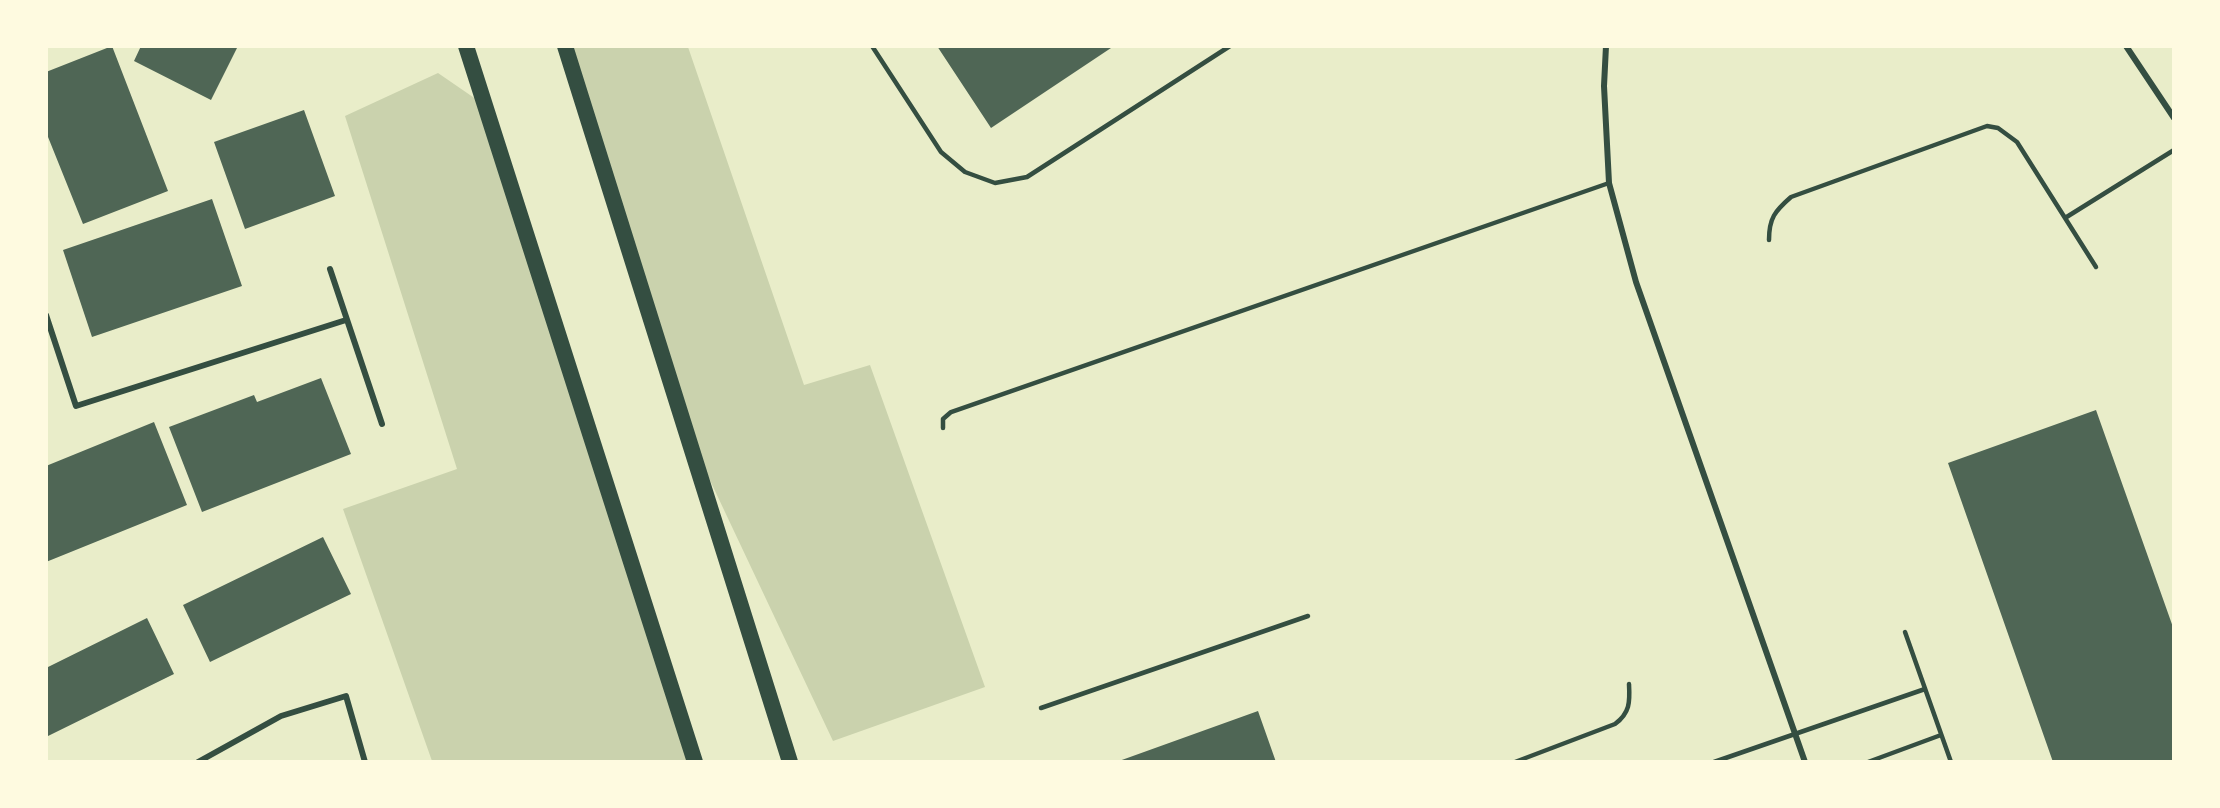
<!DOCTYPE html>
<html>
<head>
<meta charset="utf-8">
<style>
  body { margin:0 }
  #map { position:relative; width:2220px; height:808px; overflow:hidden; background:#e9edc9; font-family:Poppins,sans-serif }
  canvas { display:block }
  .frame { position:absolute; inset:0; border:48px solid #fefae0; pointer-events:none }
</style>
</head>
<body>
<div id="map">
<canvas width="2220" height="808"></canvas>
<div class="frame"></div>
</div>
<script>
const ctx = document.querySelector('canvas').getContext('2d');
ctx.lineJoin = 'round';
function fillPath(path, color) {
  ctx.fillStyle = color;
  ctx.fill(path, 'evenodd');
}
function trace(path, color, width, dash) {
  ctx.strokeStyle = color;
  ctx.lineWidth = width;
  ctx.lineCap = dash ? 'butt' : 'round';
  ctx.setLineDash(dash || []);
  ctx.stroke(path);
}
fillPath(new Path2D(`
  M565 47H688L804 385 870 365 985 687 833 741 683 423Z
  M438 73 486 106 698 761H432L343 509 457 469 345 116Z`), '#cad2ad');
fillPath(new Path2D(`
  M112 46 168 191 83 224 46 132V72Z
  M141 46H238L211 100 134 61Z
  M937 46H1114L991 128Z
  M304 110 335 196 245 229 214 142Z
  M212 199 242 286 92 337 63 250Z
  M321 378 351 454 202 512 169 427 254 395 257 402Z
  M2096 410 2174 630V762H2053L1948 463Z
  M154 422 187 505 46 562V466Z
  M323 537 351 594 210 662 183 605Z
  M147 618 174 674 46 737V668Z
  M1258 711 1276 762H1119V761Z`), '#4f6655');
trace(new Path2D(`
  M872 46 941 152 965 172 995 183 1027 177 1230 46
  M2065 218 2174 150
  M1769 240C1769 218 1775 211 1791 197L1987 126 1998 128 2017 142 2096 267
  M943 428V419L951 412 1609 183
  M1905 632 1951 762
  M1041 708 1308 616
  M1515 762 1615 724C1630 713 1630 702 1629 684
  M1714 762 1925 689
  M1868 762 1941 735`), '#344e41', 4.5);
trace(new Path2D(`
  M1606 46 1604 86 1609 183 1636 282 1805 762
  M2126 46 2174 118
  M330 269 382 424
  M46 315 76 406 346 320
  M198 762 281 716 346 696 365 762`), '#344e41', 6);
trace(new Path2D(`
  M466 46 695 762
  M565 46 790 762`), '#344e41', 16);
</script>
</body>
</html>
